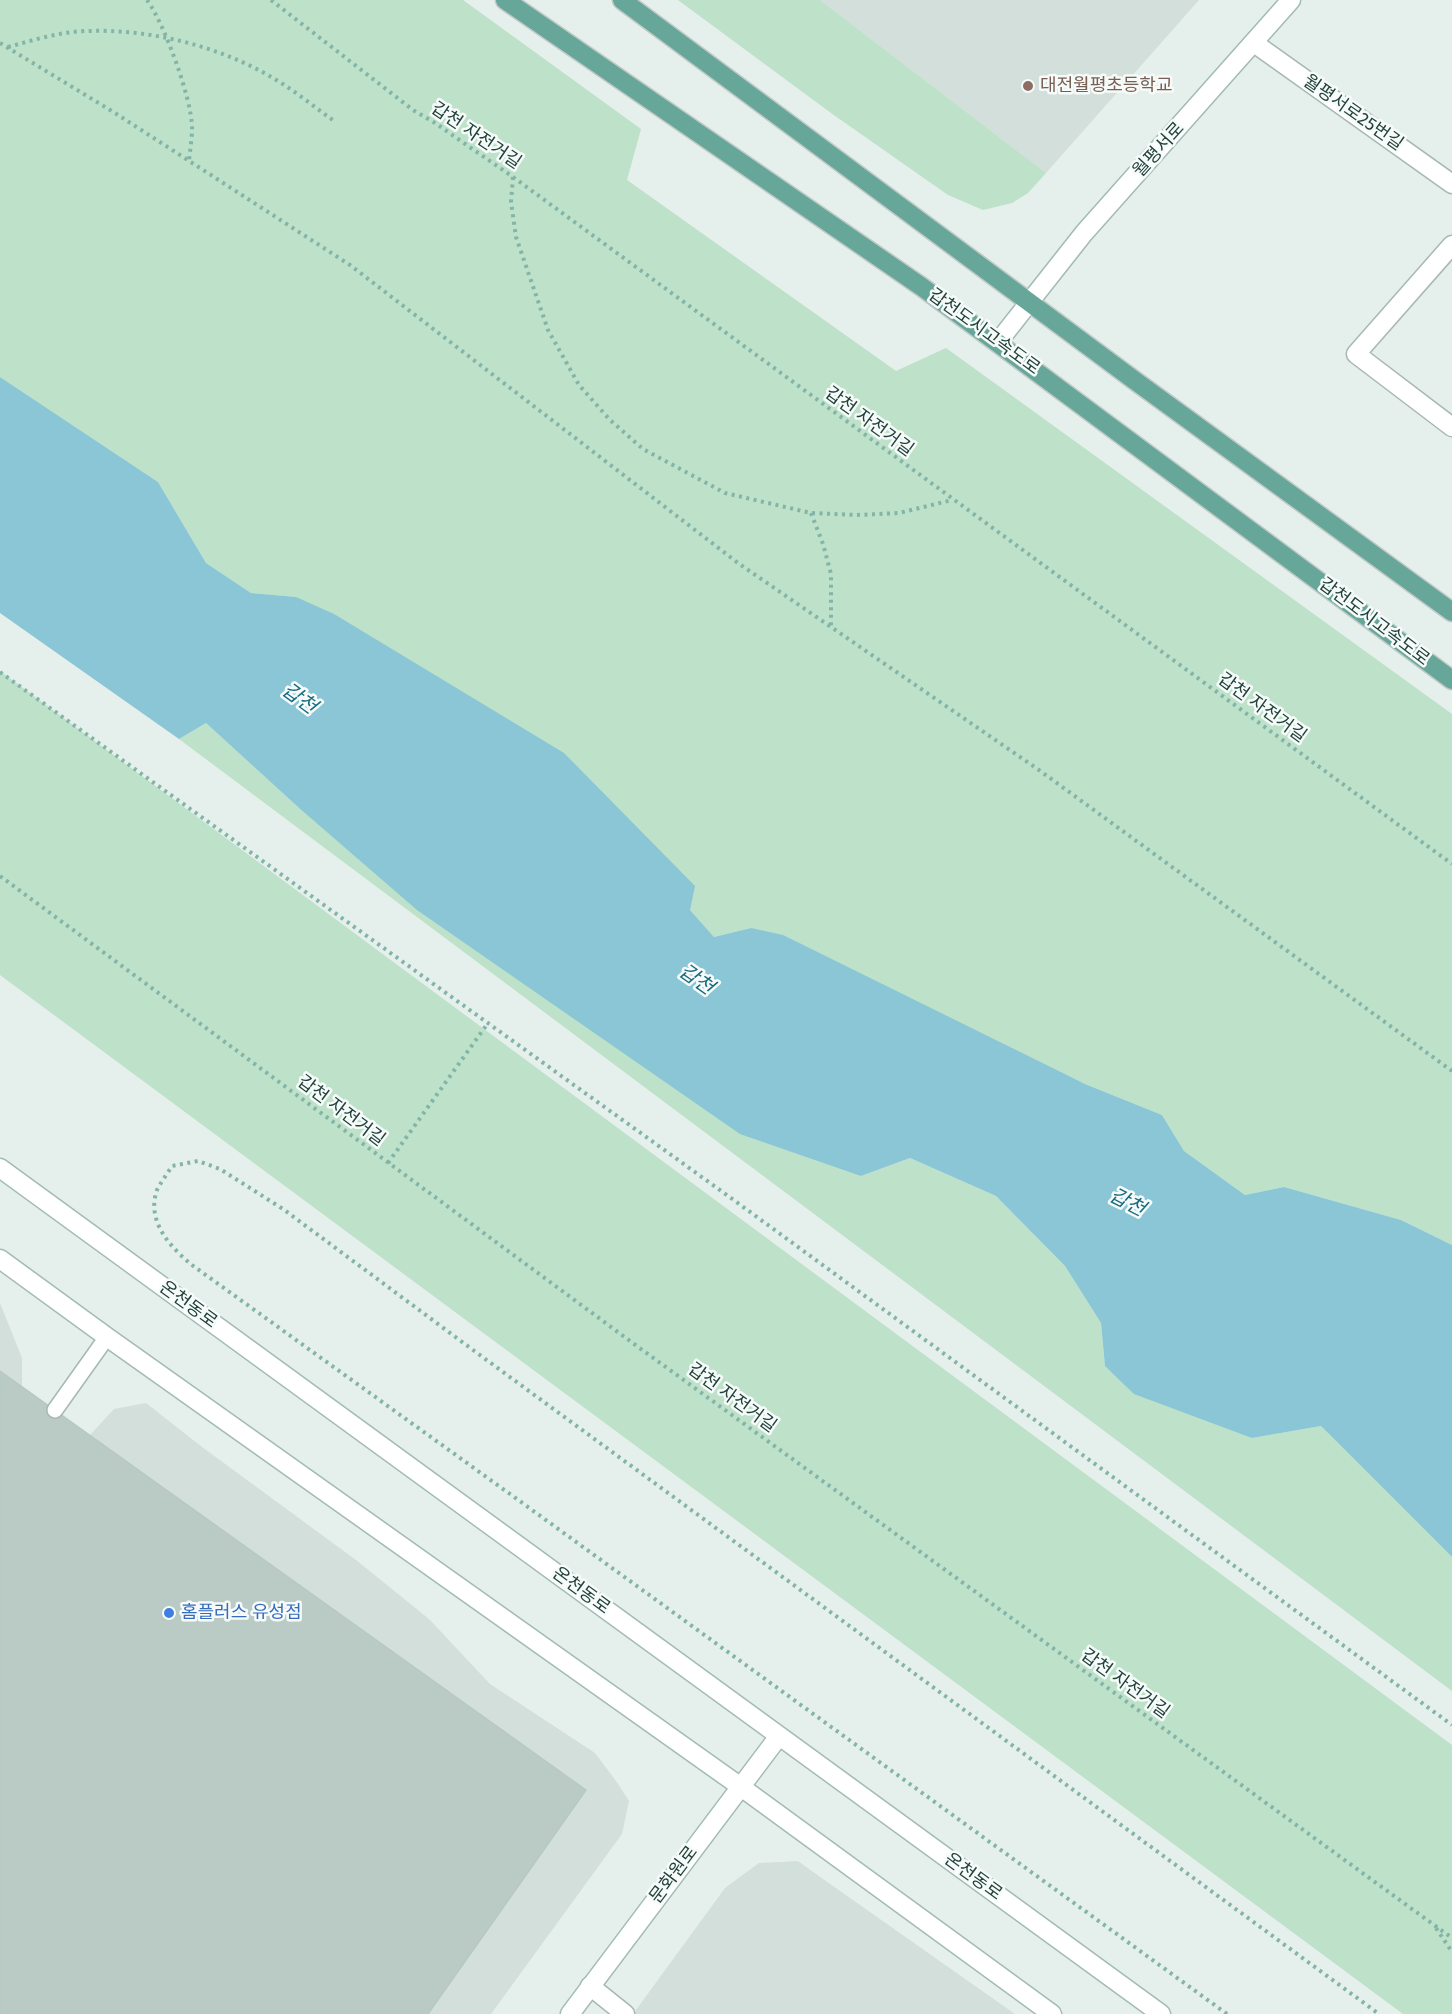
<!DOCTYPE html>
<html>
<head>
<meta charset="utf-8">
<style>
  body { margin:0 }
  canvas { display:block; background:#e5efeb }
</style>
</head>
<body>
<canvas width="1452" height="2014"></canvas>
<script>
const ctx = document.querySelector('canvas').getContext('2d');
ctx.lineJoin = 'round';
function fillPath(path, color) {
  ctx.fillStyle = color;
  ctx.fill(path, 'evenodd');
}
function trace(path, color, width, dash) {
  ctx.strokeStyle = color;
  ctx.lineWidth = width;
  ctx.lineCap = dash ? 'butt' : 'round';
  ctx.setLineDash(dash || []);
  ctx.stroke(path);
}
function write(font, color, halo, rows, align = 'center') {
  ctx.font = font + ' "Fira Sans","Noto Sans KR",sans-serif';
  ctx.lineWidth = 5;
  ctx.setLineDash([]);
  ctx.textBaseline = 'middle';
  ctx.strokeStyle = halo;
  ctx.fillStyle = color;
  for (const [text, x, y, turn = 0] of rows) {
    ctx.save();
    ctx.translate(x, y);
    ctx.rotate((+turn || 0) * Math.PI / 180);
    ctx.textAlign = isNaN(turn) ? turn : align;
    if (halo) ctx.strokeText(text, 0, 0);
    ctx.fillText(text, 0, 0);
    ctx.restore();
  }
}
fillPath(new Path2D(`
  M820 0H1199L1046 173Z
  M0 1303 22 1358V1386L90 1435 114 1409 146 1403 202 1447 356 1560 429 1619 490 1684 595 1753 616 1781 629 1801 622 1834 491 2014H0Z
  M798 1861 823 1879 1015 2014H633L725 1888 759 1863Z`), '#d3dfda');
fillPath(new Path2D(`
  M0 0H463L641 129 627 180 896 371 946 348 1452 714V1245L1401 1220 1284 1187 1245 1195 1184 1151 1162 1115 1085 1084 751 928 714 937 690 910 296 597 251 593 206 563 158 482 0 377Z
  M678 0H820L1046 173 1028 193 1012 203 983 210 948 195 831 113Z
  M0 671 1452 1745V2014H1403L0 975Z
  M206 723 298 807 861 1176 910 1158 996 1196 1065 1266 1101 1323 1105 1366 1252 1438 1321 1426 1452 1557V1691L179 739Z`), '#bde1c9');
fillPath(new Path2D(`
  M0 377 158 482 206 563 251 593 296 597 334 614 564 753 695 886 690 910 714 937 751 928 783 935 1085 1084 1162 1115 1184 1151 1245 1195 1284 1187 1401 1220 1452 1245V1557L1321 1426 1252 1438 1134 1394 1105 1366 1101 1323 1065 1266 996 1196 910 1158 861 1176 740 1134 417 910 298 807 206 723 179 739 0 613Z`), '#8ac6d6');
const building = new Path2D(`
  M0 1371 586 1790 428 2014H0Z`);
fillPath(building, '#bacac4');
trace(building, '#b7c9c2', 1.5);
const lane = new Path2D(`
  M55 1410 107 1337`);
const street = new Path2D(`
  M1254 43 1452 184
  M1452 245 1356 354 1452 427
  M590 1986 625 2014`);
const secondary = new Path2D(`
  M998 342 1084 233 1291 0
  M0 1168 1161 2014
  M0 1259 107 1337 741 1787 1052 2014
  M570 2014 779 1736`);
const primary = new Path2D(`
  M505 0 922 287 1452 680
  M622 0 1134 380 1452 612`);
trace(lane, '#a7b8b3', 18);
trace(street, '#a7b8b3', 21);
trace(secondary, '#a2bbb4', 21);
trace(primary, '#c1cac8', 21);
trace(new Path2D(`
  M147 0C164 23 192 99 192 128 192 139 190 150 189 161
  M271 0 413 110 435 123 513 177 1452 864
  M0 43 115 113 350 265 738 563 1039 770 1452 1071
  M8 47C34 40 62 31 89 31 148 29 214 45 266 74 290 87 312 105 334 121
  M513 177 511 202 516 237 548 330 579 385 610 420 643 449 725 493 811 513 857 515 899 513 952 500
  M811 513 823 544 831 574V627
  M0 672 731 1198 1452 1725
  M0 876 630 1341 1452 1938
  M388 1163 488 1023
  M1436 1928 1452 1952
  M1227 2014 510 1494 192 1265C170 1247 146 1221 157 1190 161 1182 167 1174 172 1166L198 1161 220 1169 283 1209 473 1350 1379 2014`), '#84b4a8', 4, [3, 4.5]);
trace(lane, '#fff', 15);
trace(street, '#fff', 18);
trace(secondary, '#fff', 18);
trace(primary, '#67a79a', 18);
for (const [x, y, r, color] of [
  [1028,86,6,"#8d6e63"],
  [169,1613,6,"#3f7fe0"]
]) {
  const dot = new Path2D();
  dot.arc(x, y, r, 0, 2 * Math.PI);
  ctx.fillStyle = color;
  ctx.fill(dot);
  trace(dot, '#f6fbf9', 2);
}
write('18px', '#785e54', '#f6fbf9', [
  ["대전월평초등학교",1040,86]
], 'left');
write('18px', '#22423c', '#f6fbf9', [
  ["월평서로25번길",1353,113,35],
  ["갑천 자전거길",476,136,34],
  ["월평서로",1159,150,-48],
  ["갑천도시고속도로",984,332,36],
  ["갑천 자전거길",869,422,36],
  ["갑천도시고속도로",1374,622,37],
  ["갑천 자전거길",1262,708,36],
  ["갑천 자전거길",341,1111,37],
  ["온천동로",188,1305,36],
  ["갑천 자전거길",732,1398,36],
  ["온천동로",581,1591,36],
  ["갑천 자전거길",1125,1684,36],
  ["문화원로",674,1875,-53],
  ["온천동로",973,1877,36]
]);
write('18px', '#366cbe', '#f6fbf9', [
  ["홈플러스 유성점",181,1613]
], 'left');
write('italic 20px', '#186b83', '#f6fbf9', [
  ["갑천",299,699,36],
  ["갑천",696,980,35],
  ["갑천",1127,1203,27]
]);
</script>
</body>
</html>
